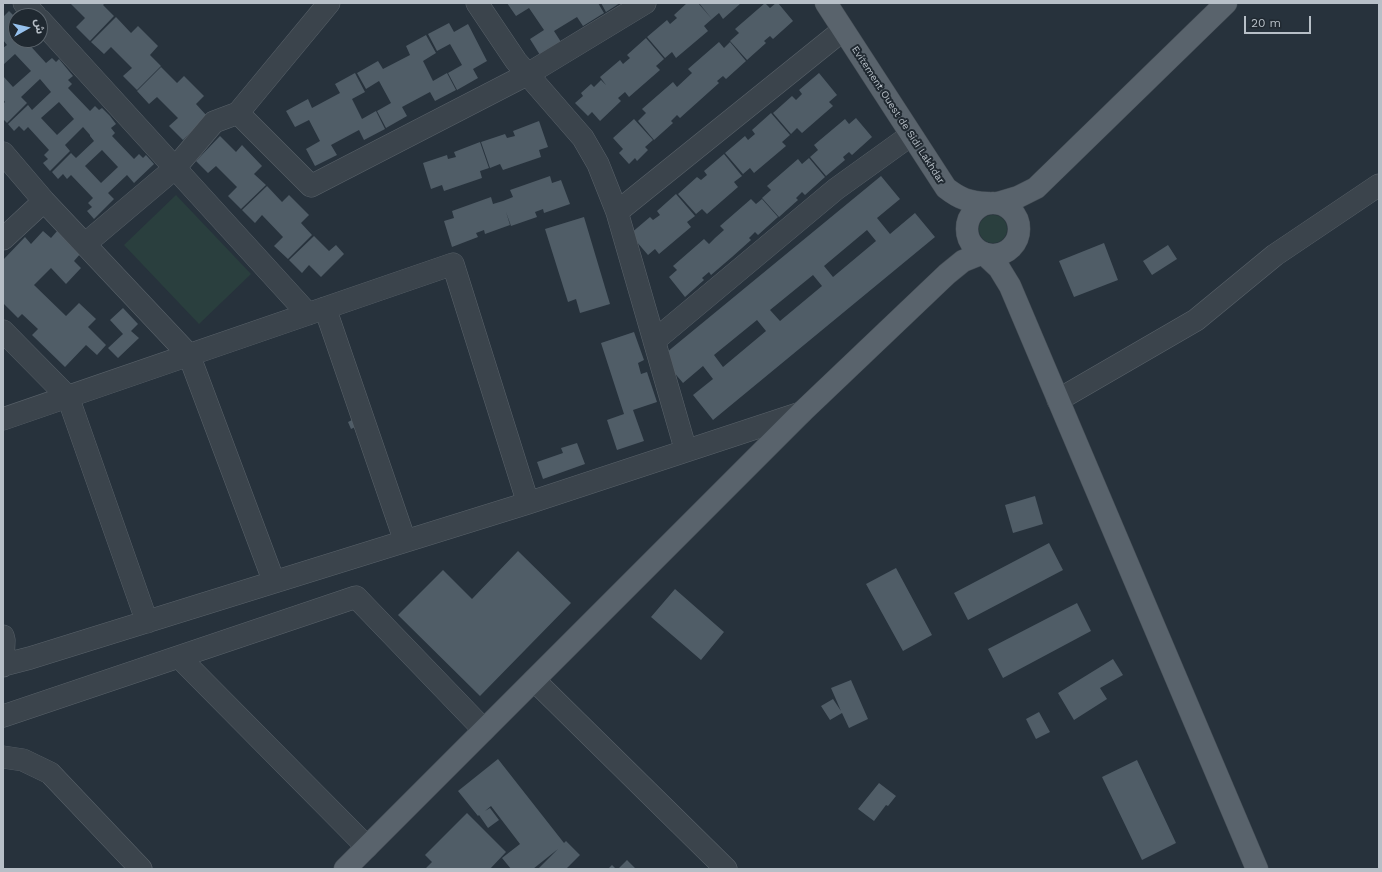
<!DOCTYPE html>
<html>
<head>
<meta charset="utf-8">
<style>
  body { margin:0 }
  #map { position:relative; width:1382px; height:872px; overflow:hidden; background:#27323c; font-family:"Work Sans","Noto Sans Arabic",sans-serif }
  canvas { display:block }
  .frame { position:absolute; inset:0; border:4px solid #b7bfc7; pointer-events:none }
  .north { position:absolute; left:8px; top:8px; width:40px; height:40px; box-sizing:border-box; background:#202931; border:1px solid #5c656d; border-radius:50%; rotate:82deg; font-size:11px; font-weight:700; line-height:16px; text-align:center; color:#b7bfc7 }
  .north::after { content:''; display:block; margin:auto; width:14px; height:18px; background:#96c1ed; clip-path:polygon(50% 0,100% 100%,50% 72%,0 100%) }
  .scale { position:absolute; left:1244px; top:16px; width:67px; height:18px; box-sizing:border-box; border:2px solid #b7bfc7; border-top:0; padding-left:5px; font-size:12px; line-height:14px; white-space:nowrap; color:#b7bfc7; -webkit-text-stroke:3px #202931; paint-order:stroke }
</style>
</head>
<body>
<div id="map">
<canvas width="1382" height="872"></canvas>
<div class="frame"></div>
<div class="north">ش</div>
<div class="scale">20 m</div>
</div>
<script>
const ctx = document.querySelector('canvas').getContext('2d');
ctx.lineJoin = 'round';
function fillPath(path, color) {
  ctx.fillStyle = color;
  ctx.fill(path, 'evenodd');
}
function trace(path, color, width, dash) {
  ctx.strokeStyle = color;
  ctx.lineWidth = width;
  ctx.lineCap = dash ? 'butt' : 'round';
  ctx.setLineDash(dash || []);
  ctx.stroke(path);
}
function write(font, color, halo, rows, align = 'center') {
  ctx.font = font + ' "Work Sans",sans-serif';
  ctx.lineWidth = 4;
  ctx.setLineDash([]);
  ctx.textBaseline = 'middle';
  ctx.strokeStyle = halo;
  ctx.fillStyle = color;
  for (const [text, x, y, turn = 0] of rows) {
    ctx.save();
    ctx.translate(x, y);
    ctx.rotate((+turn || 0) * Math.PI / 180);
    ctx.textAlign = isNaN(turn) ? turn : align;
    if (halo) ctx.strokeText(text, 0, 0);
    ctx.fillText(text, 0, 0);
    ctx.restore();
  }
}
fillPath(new Path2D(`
  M176 195 251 274 199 324 124 245Z
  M979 229a14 14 0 1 1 28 0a14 14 0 1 1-28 0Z`), '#2a3f3e');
fillPath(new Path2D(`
  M70 3H105L103 5 114 16 90 41 76 27 85 18Z
  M507 3H598L604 13 583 26 577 17 554 31 561 42 540 55 530 39 544 30 529 8 516 16Z
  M601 3H620L606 12Z
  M687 3H698L712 19 704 26 708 31 676 58 672 52 665 58 647 37 667 20 670 24 677 18 674 15Z
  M699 3H741L723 19 719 13 712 19Z
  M765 3 770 8 776 3H778L793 21 773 39 770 36 764 41 766 43 747 60 730 41 739 33 735 29Z
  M9 11 13 15 16 12 20 16H16V40H25L46 63 52 58 56 62 59 59 73 76 68 80 72 84 68 88 90 111 95 106 99 110 102 108 110 116 116 124 111 128 115 133 112 136 134 159 139 154 143 158 146 155 154 164 134 183 127 175 108 193 114 199 94 219 87 211 92 207 88 203 93 198 71 175 67 179 63 174 58 179 52 172 71 153 76 158 94 141 90 136V135L83 127 65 145 70 151 50 171 43 163 48 159 44 155 49 150 28 127 24 131 19 126 14 131 8 124 28 105 32 110 51 92 40 79 21 97 27 103 7 123 3 119V112L4 111 3 109V104L5 102 3 99V76L13 87 31 71 15 54 3 65V48L7 45 3 40V15L4 16ZM59 102 74 119 57 135 41 118ZM102 150 118 167 101 183 85 166Z
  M116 17 131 33 138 26 158 46 150 55 161 66 137 90 123 76 132 68 111 47 104 54 91 42Z
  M449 23 454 32 468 24 487 61 473 69 478 78 457 90 448 73 462 65 450 44 437 51 428 34Z
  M426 35 436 53 423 61 433 81 447 73 456 90 435 101 430 92 402 107 407 116 386 128 377 111 391 103 379 81 366 89 357 73 378 61 383 69 410 55 406 46Z
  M646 38 664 59 656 66 660 70 629 97 625 92 618 98 621 101 600 121 592 112 588 116 575 103 583 96 581 93 591 84 594 87 601 80 606 85 600 77 620 60 623 64 630 58 627 55Z
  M719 42 724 48 730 42 746 61 726 79 723 76 717 81 719 83 680 118 677 115 671 121 673 123 654 140 638 121 646 113 642 109 673 82 677 87 692 73 688 69Z
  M161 67 177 83 184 76 204 96 196 104 207 116 183 140 169 126 178 118 157 97 149 104 137 91Z
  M355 73 365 92 352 99 362 119 376 111 385 129 364 140 359 130 331 145 337 155 315 166 306 149 320 141 309 120 295 127 286 111 308 99 312 108 340 93 335 84Z
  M819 73 837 95 829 102 833 106 802 133 797 128 791 134 773 113 792 96 796 100 802 94 799 90Z
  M771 113 790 135 782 142 786 146 754 173 750 168 743 174 725 153 745 136 748 140 755 134 752 130Z
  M856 118 872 137 852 155 849 152 843 157 845 160 826 176 810 157 818 150 814 145 845 119 849 124Z
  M634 119 653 140 645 147 648 150 637 161 635 158 629 164 619 153 623 149 613 138Z
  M539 121 548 147 539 150 541 157 503 170 500 164 490 168 481 142 505 134 507 138 515 136 513 131Z
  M220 136 236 152 242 145 262 166 254 174 266 185 241 209 228 196 237 187 216 166 208 173 196 161Z
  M480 142 489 168 480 171 482 178 444 191 442 185 431 189 423 163 447 155 448 159 456 157 454 152Z
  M724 154 742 176 734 182 738 187 707 214 702 209 696 214 678 194 697 177 701 180 707 175 704 171Z
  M809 158 825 177 805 195 802 192 796 198 798 200 779 217 762 198 771 190 767 186 798 159 802 164Z
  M550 176 552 183 561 180 570 204 544 213 543 209 535 212 537 217 511 226 506 212 510 225 485 234 484 230 476 233 478 237 452 247 444 221 454 218 452 211 491 197 493 204 503 201 513 197 510 190Z
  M881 176 900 199 877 218 890 234 915 213 935 237 713 420 693 395 713 379 703 366 683 383 661 357ZM867 230 876 241 833 277 824 266ZM813 275 822 286 780 321 770 310ZM757 320 766 331 723 367 714 355Z
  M267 186 282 202 289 195 309 215 301 223 312 235 288 259 274 246 283 237 262 215 255 223 242 210Z
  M676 194 695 216 687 222 691 227 659 254 655 249 648 255 630 234 650 217 653 220 660 215 657 211Z
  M751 199 756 204 762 199 778 217 758 235 755 232 749 238 751 240 732 257 715 238 724 230 720 226Z
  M584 217 610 304 580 313 576 299 568 302 545 229Z
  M58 230 81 253 74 261 81 268 66 284 51 268 34 285 66 316 79 303 96 319 88 327 106 345 97 355 86 345 65 367 32 335 38 329 22 314 18 318 3 303V260L25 237 31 244 43 231 51 238Z
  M314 236 329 251 336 245 344 254 321 277 309 265 302 273 289 260Z
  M715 238 732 257 711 275 709 272 702 278 704 280 685 297 669 277 677 270 673 266 704 239 709 244Z
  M1104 243 1118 280 1074 297 1059 261Z
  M1168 245 1177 259 1152 275 1143 261Z
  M123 308 138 324 131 331 139 338 118 358 108 348 123 334 110 320Z
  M634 332 644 360 638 363 641 374 647 372 657 402 633 410 644 441 617 450 607 420 624 414 601 343Z
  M362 415 366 422 351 429 348 422Z
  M577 443 585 464 543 479 537 462 563 453 561 448Z
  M1035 496 1043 524 1013 533 1005 505Z
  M1049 543 1063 570 968 620 954 593Z
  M518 551 571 603 480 696 398 615 443 570 472 599Z
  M896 568 932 635 903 651 866 584Z
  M675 589 724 632 701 660 651 617Z
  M1077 603 1091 631 1003 678 988 649Z
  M1113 659 1123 675 1100 688 1107 699 1074 720 1058 693Z
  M851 680 868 719 849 728 842 713 830 720 821 706 833 699 841 711 831 688Z
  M1039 712 1050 732 1036 739 1026 719Z
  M498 759 564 843 566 841 580 855 566 869H538L558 849 533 869H511L502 858 520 844 491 806 485 811 490 808 499 820 488 828 479 815 478 816 458 791Z
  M1137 760 1176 843 1142 860 1102 777Z
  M879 783 896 796 888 806 886 805 874 821 858 809Z
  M467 813 506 852 490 869H425L432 862 425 855Z
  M627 860 636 869H618Z
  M612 865 616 869H608Z`), '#505d67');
const minor = new Path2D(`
  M24 3 36 16
  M477 3 516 61 583 138 598 164 617 212 686 451
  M40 20 308 314
  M238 113 311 186 528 74 645 3
  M3 153 44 201 189 355 274 582
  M617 212 843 30
  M3 239 44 201
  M85 244 175 168 214 122 238 113 329 3
  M325 308 405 541
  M3 331 68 397 147 622
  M654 341 836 189 911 135
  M1058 400 1196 320 1275 255 1379 185
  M3 419 453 264 528 503
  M3 636 4 640 3 666
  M179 657 367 847
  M3 665 30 658 528 503 801 413
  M534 680 726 869
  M3 716 356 597 484 730
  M3 757 23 760 50 773 141 869`);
const major = new Path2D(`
  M826 3 946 188C960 199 969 202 987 203
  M998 203 1018 197 1036 188 1226 3
  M967 229a26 26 0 1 1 52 0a26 26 0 1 1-52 0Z
  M345 869 801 413 947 274 963 261 983 253 999 268 1010 286 1257 869`);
trace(minor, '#59626a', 23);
trace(major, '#444d55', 23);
trace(minor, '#3b444c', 22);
trace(major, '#59636c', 22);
write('10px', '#b7bfc7', '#202931', [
  ["Evitement Ouest de Sidi Lakhdar",898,115,57]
]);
</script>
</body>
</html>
